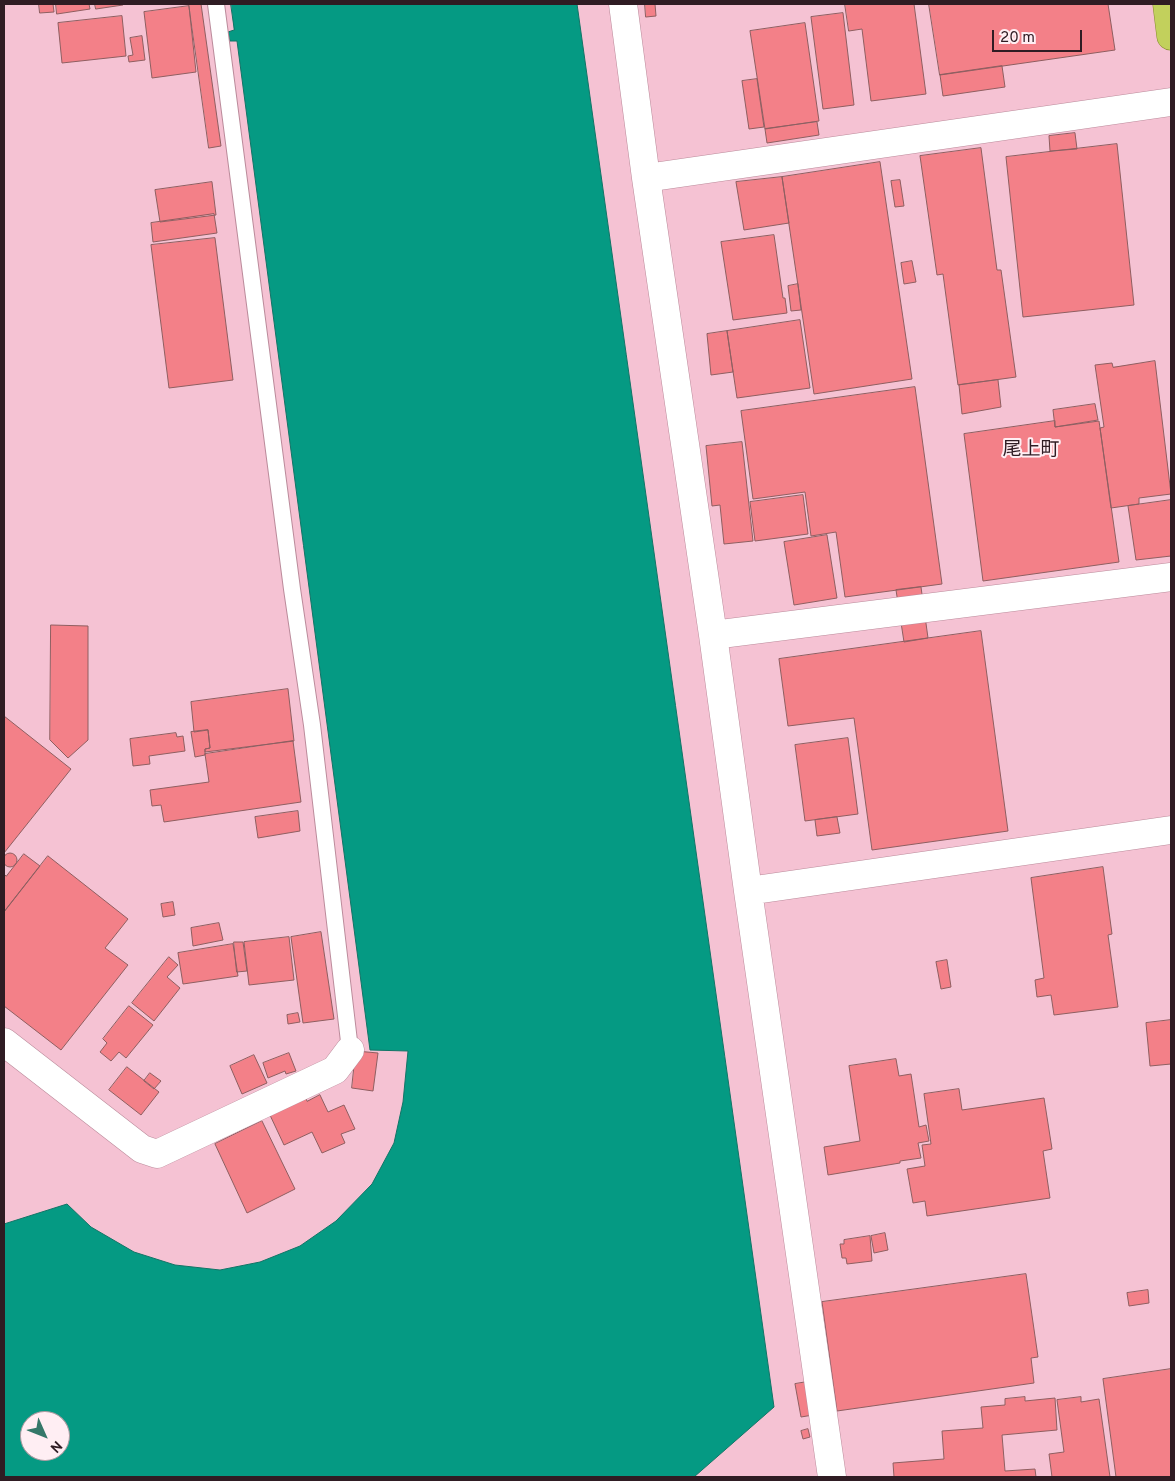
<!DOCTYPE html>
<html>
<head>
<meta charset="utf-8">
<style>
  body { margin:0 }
  #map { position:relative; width:1175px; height:1481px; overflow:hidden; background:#f5c2d3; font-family:Overpass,sans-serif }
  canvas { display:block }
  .frame { position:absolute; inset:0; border:5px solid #2f1c23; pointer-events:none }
  .north { position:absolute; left:20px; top:1411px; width:50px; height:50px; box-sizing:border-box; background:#ffeef3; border:1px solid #ac9aa0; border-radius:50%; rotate:134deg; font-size:14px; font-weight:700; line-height:20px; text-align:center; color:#2f1c23 }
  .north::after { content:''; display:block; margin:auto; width:18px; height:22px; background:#357869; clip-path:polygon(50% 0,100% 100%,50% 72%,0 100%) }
  .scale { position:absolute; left:992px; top:30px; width:90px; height:22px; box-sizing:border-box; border:2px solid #2f1c23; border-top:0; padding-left:6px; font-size:15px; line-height:18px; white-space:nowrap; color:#2f1c23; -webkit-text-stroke:4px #ffeef3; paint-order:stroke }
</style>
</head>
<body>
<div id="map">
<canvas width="1175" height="1481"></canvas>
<div class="frame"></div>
<div class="north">N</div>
<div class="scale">20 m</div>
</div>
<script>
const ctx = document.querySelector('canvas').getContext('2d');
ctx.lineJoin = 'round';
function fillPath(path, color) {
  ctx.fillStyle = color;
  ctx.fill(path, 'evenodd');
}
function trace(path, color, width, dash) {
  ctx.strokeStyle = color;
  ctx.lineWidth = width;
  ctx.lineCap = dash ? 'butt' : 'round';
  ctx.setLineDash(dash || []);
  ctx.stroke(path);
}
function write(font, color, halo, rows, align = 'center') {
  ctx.font = font + ' Overpass,"Noto Sans JP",sans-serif';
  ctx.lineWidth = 4;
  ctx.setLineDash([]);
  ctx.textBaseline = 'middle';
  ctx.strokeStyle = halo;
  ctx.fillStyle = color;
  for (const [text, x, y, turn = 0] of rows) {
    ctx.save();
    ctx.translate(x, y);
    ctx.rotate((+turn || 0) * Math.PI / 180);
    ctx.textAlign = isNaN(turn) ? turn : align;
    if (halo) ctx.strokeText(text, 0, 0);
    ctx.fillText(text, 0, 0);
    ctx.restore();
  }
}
const water = new Path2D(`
  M231 4H577L774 1407 694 1477H4V1224L67 1204 91 1227 134 1252 175 1265 220 1270 260 1262 300 1246 336 1221 372 1184 394 1143 403 1102 408 1051 370 1050 237 41H230L228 32 234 30ZM30 1421H60V1451H30Z`);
fillPath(water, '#059a83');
trace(water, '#127466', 1);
const building = new Path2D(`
  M39 4H53L54 12 40 13Z
  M56 4H89L90 9 57 14Z
  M95 4H123V5L96 9Z
  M189 4H201L221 146 209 148Z
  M645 4H655L656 16 646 17Z
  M845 4H914L926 94 871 101 862 29 849 31Z
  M929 4H1108L1115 50 940 75Z
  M189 6 196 72 152 78 144 12Z
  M843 13 854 105 823 109 811 17Z
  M122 16 126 56 62 63 58 23Z
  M805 23 819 121 765 129 750 31Z
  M142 36 145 60 129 62 128 56 133 55 130 38Z
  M1002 66 1005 87 943 96 940 75Z
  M757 79 764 127 749 129 742 81Z
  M817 122 819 135 767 143 765 129Z
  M1075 133 1077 149 1050 151 1049 136Z
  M1117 144 1134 305 1023 317 1006 157Z
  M981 148 997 270H1001L1016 377 958 385 943 274 937 275 920 156Z
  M880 162 912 379 814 394 782 177Z
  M782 177 789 223 744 230 736 182Z
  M900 180 904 206 895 207 891 181Z
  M212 182 216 215 160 222 155 190Z
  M214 214 217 233 153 242 151 223Z
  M774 235 783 298H785L787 313 733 320 721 242Z
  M215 238 233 380 169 388 151 245Z
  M912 261 916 282 904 284 901 263Z
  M798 284 801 310 791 311 788 286Z
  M800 320 810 388 737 398 727 331Z
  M727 331 733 372 711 375 707 334Z
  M1155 361 1171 494 1139 498V504L1111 508 1100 428 1104 427 1095 365 1112 363 1113 367Z
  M998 380 1001 407 962 414 959 385Z
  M915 387 942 584 845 597 836 532 811 536 805 492 753 499 741 411Z
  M1095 404 1098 420 1055 427 1053 410Z
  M1055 421V427L1099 421 1119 562 983 581 964 434Z
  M742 442 753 541 724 544 720 505 712 506 706 446Z
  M803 495 808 534 755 541 750 502Z
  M1171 500V556L1136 560 1128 506Z
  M827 535 837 598 794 605 784 542Z
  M921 587 928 638 904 642 896 590Z
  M51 625 88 626V740L68 758 50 740Z
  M981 631 1008 831 872 850 854 718 788 726 779 659Z
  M288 689 294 741 205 752V749L210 748 208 730 194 732 191 702Z
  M4 716 71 769 4 853Z
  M208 730 210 748 205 749V755L195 757 191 732Z
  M176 733 177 737 183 736 185 751 149 756 150 764 133 766 130 739Z
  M848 738 858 814 805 821 795 745Z
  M293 741 301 802 164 822 161 805 152 806 150 790 209 782 205 754Z
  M298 811 300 831 258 838 255 817Z
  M837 817 840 833 817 836 815 820Z
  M3 860a7 7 0 1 1 14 0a7 7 0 1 1-14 0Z
  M24 854 40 866 4 912V874L6 876Z
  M48 856 128 919 105 948 128 965 61 1050 4 1006V912Z
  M1103 867 1112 934 1108 935 1118 1007 1054 1015 1051 995 1037 997 1035 980 1044 978 1031 878Z
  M173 902 175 915 163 917 161 904Z
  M219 923 223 940 193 946 191 928Z
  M321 932 334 1019 303 1023 291 937Z
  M289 937 294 980 249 985 244 942Z
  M234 942H243L247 971 237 972Z
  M233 944 238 976 183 984 178 953Z
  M169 957 178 965 167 977 180 988 154 1021 132 1003Z
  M947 960 951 987 941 989 936 962Z
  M129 1006 153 1025 126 1058 119 1052 111 1061 100 1052 107 1043 103 1039Z
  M298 1013 300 1022 288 1024 287 1015Z
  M1171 1020V1064L1150 1066 1146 1023Z
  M356 1051 378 1053 373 1091 352 1088Z
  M289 1053 296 1071 286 1074 285 1071 268 1078 263 1063Z
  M254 1055 267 1083 242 1094 230 1066Z
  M896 1059 899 1076 911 1074 919 1127 926 1125 929 1141 918 1143 921 1158 900 1161V1163L828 1175 824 1147 860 1141 849 1066Z
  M127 1067 159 1092 141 1115 109 1090Z
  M150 1073 161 1081 154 1089 144 1081Z
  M959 1089 962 1110 1044 1098 1052 1149 1043 1151 1050 1198 927 1216 925 1201 913 1203 907 1169 925 1166 922 1145 931 1144 924 1094Z
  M320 1095 328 1112 344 1105 355 1129 341 1134 345 1143 322 1153 312 1132 284 1145 269 1113 305 1096 307 1101Z
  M262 1121 295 1189 247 1213 215 1144Z
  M885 1233 888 1250 874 1253 871 1236Z
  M870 1236 872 1261 847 1264 846 1258H842L840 1244H844V1240Z
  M1026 1274 1038 1357 1031 1358 1034 1383 837 1411 822 1302Z
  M1148 1290 1149 1303 1129 1306 1127 1293Z
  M1171 1369V1477H1116L1103 1379Z
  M807 1382 813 1415 801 1417 795 1384Z
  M1025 1397V1401L1055 1398 1057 1430 1002 1435 1005 1471 1035 1469 1036 1477H894L893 1463 944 1459 942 1431 983 1428 981 1407 1005 1405V1399Z
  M1081 1397V1402L1099 1399 1110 1477H1052L1049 1454 1064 1452 1057 1400Z
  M808 1429 810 1437 803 1439 801 1431Z`);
fillPath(building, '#f38088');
trace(building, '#8e5e60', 1);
const service = new Path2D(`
  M216 4 292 589 312 725 350 1050`);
const minor = new Path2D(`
  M623 4 646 178 713 635 748 891 832 1477
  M646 178 1171 102
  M713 635 1171 577
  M748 891 1171 830
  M4 1042 142 1149 157 1154 335 1070 350 1050`);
const trunk = new Path2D(`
  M1167 4 1171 36`);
trace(service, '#bb8b9b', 18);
trace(minor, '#bb8b9b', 29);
trace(trunk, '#858a2d', 29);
trace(service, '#fff', 16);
trace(minor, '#fff', 28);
trace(trunk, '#c2d05c', 28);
write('19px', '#2f1c23', '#ffeef3', [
  ["尾上町",1031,451]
]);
</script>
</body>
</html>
